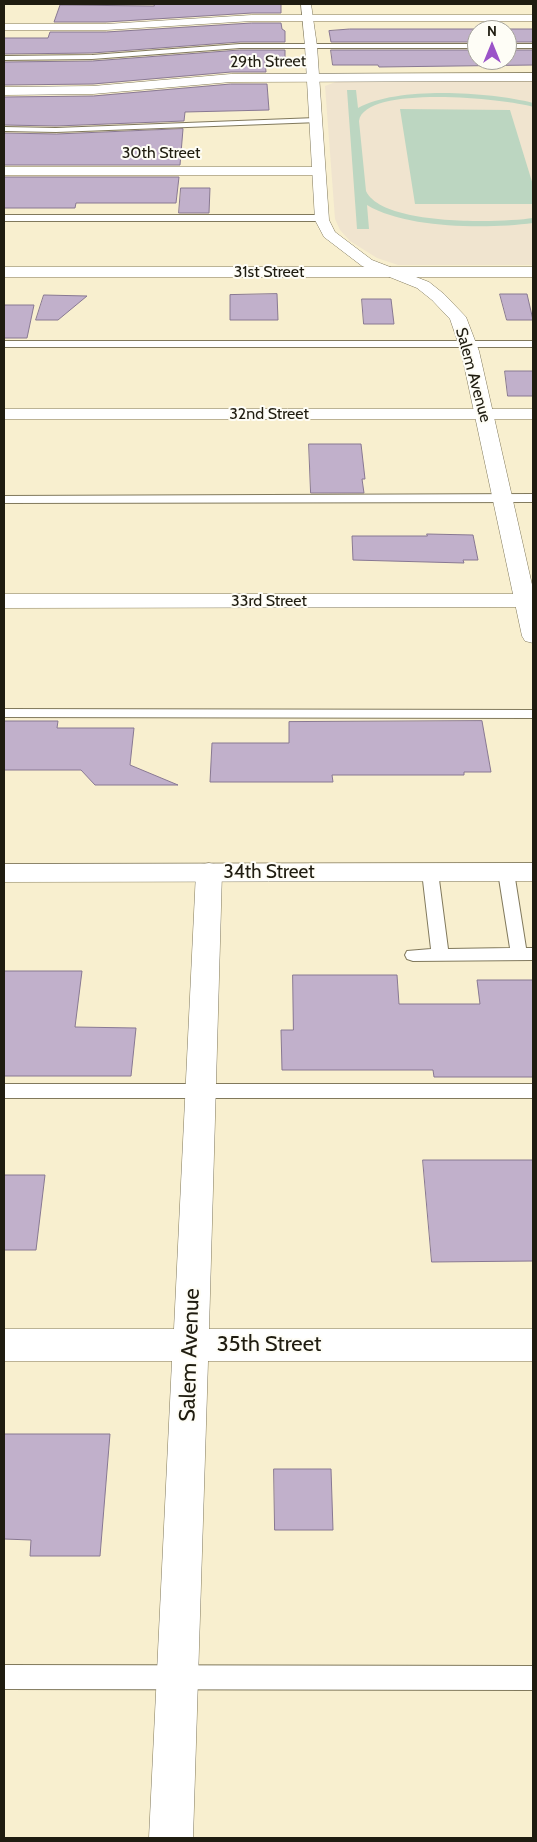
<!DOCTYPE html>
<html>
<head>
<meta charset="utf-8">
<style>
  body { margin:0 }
  #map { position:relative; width:537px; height:1842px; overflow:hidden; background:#f8efcf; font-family:Cabin,sans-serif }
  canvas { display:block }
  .frame { position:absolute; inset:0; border:5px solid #1f1c10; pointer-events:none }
  .north { position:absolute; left:467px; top:20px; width:50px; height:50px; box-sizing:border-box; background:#fefdf6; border:1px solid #a5a39a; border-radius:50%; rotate:0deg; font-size:14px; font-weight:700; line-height:20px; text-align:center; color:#1f1c10 }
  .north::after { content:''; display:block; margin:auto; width:18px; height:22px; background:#9b54c8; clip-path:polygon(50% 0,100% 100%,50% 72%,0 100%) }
</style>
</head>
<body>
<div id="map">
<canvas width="537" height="1842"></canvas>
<div class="frame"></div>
<div class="north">N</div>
</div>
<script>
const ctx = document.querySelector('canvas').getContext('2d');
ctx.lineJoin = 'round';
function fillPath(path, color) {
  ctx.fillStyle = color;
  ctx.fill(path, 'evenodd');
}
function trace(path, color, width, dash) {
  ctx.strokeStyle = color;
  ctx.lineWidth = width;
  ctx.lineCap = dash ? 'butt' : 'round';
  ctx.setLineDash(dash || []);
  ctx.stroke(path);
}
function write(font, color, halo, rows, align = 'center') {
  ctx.font = font + ' Cabin,sans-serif';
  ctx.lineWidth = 4;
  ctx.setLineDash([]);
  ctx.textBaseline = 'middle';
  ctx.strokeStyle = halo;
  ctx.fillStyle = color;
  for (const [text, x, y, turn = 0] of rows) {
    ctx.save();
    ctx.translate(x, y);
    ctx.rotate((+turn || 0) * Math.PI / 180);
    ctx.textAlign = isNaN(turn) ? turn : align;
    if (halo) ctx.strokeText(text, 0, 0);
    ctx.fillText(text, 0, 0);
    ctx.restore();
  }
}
fillPath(new Path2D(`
  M338 81H533V265H398L377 258 350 241 340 230 335 219 325 86Z`), '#f0e4cf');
fillPath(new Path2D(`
  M347 90H356L358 108C398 86 489 92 533 103V107C507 99 365 84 359 121L366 191C382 226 500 223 533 218V223C488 229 407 229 367 205L369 229H357Z
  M400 109 510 110 533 185V204H415Z`), '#bcd6c1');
const building = new Path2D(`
  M154 4H281V13H252L106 22H54L60 5 154 6Z
  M252 23H281L282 29 285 31V42H240L92 53 4 54V38H48L50 32H106Z
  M350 29H533V42H507V30H477V42H331L329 31Z
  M240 50H285V60H265L266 72H231L93 84 4 85V62L92 61Z
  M331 50H477V60H507V50H533V65L379 67 378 65H333Z
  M231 84H267L269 110 185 112 184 121 56 126 4 125V97L93 96Z
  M183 129 180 165H4V133L56 134Z
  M4 177H179L176 203H76L75 208H4Z
  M181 188H210L209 213H179Z
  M277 294 278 320H230V295Z
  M500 294H527L533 320H507Z
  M44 295 87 296 58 320H36Z
  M362 299H391L394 324H364Z
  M4 305H34L27 338H4Z
  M505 371H533V396H508Z
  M309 444H361L365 479H362L364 493H311Z
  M427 534 473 535 478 560H463L464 563 353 560 352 536H427Z
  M4 721H58L57 728H134L130 765 178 785H95L81 770H4Z
  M482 721 491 772H464V775H332L333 782H210L212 743H289V722Z
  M4 971H82L75 1027 136 1028 131 1076H4Z
  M293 975H397L399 1004H480L477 980H533V1077H434L433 1070H282L281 1030H293Z
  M423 1160H533V1261L432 1262Z
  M4 1175H45L36 1250H4Z
  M4 1434H110L100 1556H30L31 1540 4 1539Z
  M274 1469H331L333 1530H275Z`);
fillPath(building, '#c1b0cb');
trace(building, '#887892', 1);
const service = new Path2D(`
  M240 44H477V48H240L92 59 4 60V56L92 55Z
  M507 44H533V48H507Z
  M316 118 320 120 319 122 56 132 4 131V127L56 128Z
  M4 215H322L326 218 322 221H4Z
  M4 341H533V347H4Z
  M533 494V502L4 503V496Z
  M4 709 533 710V718L4 717Z
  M430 866 436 868 438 872 448 949 510 948 498 872 500 868 506 866 512 868 514 872 526 948H533V960L413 961 407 959 405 955 407 951 431 949 422 872 424 868Z
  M4 1084H533V1098H4Z
  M4 1665 533 1666V1690L4 1689Z`);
const minor = new Path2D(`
  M252 15H533V21H252L106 30H4V24H106Z
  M533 73V81L231 82 93 94 4 95V87L93 86 231 74Z
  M4 167H318L325 171 318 175H4Z
  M4 267H533V277H4Z
  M4 409H533V419H4Z
  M4 594H533V607L4 608Z
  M209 863 218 865 222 872 209 1329H533V1361H208L193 1838H149L172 1361H4V1329H174L196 872 200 865Z`);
const tertiary = new Path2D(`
  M301 4H311L317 46 329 220 335 232 372 260 429 282 444 294 466 317 479 351 533 589V643L525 641 522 636 461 351 450 319 432 300 417 288 362 266 324 237 315 220 305 46Z`);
const secondary = new Path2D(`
  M533 863V881L4 882V864Z`);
trace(service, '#81795c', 2);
trace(minor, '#81795c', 1);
trace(tertiary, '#81795c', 1);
trace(secondary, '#81795c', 1);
fillPath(service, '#fff');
fillPath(minor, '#fff');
fillPath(tertiary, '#fff');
fillPath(secondary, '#fff');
write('16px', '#1f1c10', '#fefdf6', [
  ["29th Street",268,62,-1],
  ["30th Street",161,153],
  ["31st Street",269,272],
  ["Salem Avenue",473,375,75],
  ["32nd Street",269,414],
  ["33rd Street",269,601]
]);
write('19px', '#1f1c10', '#fefdf6', [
  ["34th Street",269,872]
]);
write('22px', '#1f1c10', '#fefdf6', [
  ["35th Street",269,1345],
  ["Salem Avenue",190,1355,-88]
]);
</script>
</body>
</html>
